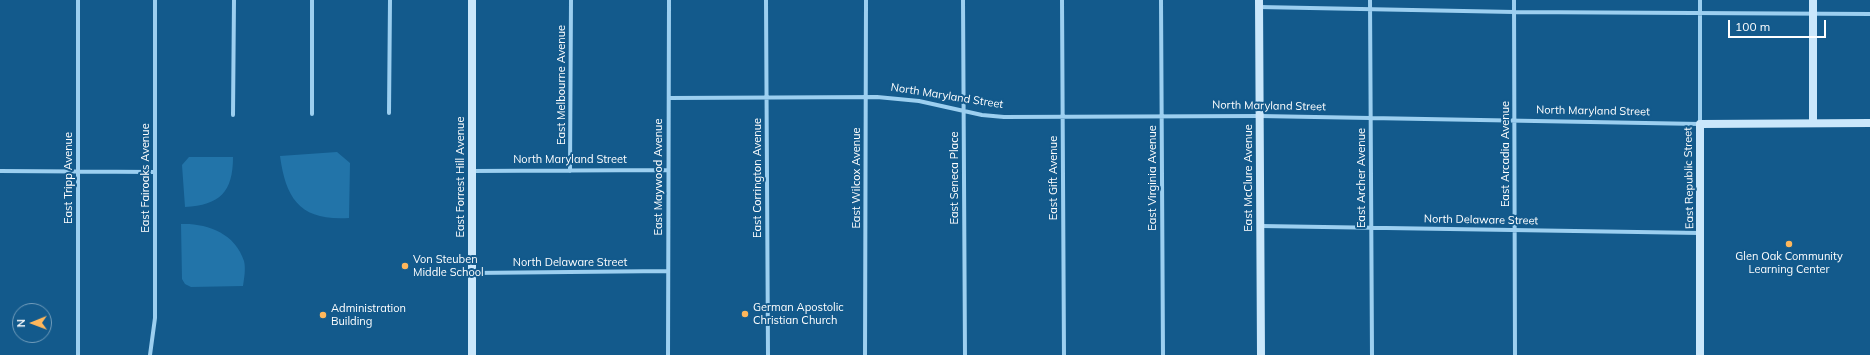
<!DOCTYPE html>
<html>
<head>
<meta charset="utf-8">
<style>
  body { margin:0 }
  #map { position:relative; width:1870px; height:355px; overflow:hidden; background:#135a8c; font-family:Mulish,sans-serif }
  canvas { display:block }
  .north { position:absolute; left:12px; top:303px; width:40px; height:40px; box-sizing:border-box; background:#135a8c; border:1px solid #719cba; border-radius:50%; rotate:269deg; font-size:11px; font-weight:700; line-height:16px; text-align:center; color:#fff }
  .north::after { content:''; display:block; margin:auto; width:14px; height:18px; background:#ffb75b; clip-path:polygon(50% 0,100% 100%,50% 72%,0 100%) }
  .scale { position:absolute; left:1728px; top:20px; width:98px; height:18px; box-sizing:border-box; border:2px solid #fff; border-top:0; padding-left:5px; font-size:12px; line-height:14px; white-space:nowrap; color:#fff; -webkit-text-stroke:3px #135a8c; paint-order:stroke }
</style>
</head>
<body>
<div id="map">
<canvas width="1870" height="355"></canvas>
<div class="north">N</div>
<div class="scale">100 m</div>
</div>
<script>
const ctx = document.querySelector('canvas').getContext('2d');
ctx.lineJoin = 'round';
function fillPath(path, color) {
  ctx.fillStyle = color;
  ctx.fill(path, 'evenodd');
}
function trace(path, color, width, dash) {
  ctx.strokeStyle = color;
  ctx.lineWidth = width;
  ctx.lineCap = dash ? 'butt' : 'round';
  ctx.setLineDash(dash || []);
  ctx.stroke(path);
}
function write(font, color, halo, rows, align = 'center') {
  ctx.font = font + ' Mulish,sans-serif';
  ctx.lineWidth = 4;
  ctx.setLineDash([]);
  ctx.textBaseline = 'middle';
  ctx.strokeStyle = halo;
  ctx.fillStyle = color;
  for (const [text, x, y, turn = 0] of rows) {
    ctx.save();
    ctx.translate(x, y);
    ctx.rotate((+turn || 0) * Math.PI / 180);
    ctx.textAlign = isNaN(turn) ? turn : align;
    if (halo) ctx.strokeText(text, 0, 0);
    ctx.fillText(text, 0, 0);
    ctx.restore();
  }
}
fillPath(new Path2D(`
  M337 152 350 163 349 218C301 221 286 200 280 156Z
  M189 157H233C233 192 220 205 185 207L182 165Z
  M181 224C207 223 235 233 244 261 246 269 244 279 243 286L191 287 185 284 182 279Z`), '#2274a9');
trace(new Path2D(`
  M78 0V355
  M766 0 768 355
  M963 0 965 355
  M1062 0 1064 355
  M1161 0 1163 355
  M1370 0 1372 355
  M1514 0 1515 355
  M1259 7 1514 12 1870 14
  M669 98 877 97 919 101 982 115 1004 117 1260 116 1700 124V0
  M389 113 390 0
  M312 114V0
  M233 115 234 0
  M0 171 155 172
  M472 171 668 170
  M570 171 571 0
  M1261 226 1700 233
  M472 273 668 271
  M150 355 155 318V0
  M668 355 669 0
  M865 355 866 0`), '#9ccff0', 4);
trace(new Path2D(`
  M472 0V355
  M1259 0 1261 355
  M1813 0V123
  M1700 355V124L1870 123`), '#cae7fb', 8);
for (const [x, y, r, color] of [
  [1789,244,4,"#ffb75b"],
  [405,266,4,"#ffb75b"],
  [745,314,4,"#ffb75b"],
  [323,315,4,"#ffb75b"]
]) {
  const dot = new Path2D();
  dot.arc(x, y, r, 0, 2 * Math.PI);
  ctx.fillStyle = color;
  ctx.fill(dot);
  trace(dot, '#135a8c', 1.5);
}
write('11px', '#fff', '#135a8c', [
  ["East Melbourne Avenue",562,85,-90],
  ["North Maryland Street",947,96,9],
  ["North Maryland Street",1269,106,1],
  ["North Maryland Street",1593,111,1],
  ["East Arcadia Avenue",1506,154,-90],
  ["North Maryland Street",570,160],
  ["East Forrest Hill Avenue",461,177,-90],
  ["East Maywood Avenue",659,177,-90],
  ["East Tripp Avenue",69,178,-90],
  ["East Fairoaks Avenue",146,178,-90],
  ["East Corrington Avenue",758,178,-90],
  ["East Wilcox Avenue",857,178,-90],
  ["East Seneca Place",955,178,-90],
  ["East Gift Avenue",1054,178,-90],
  ["East Virginia Avenue",1153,178,-90],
  ["East McClure Avenue",1249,178,-90],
  ["East Archer Avenue",1362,178,-90],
  ["East Republic Street",1689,178,-91],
  ["North Delaware Street",1481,220,1],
  ["North Delaware Street",570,263]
]);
write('11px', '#fff', '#135a8c', [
  ["Glen Oak Community",1789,257,"center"],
  ["Learning Center",1789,270,"center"],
  ["Von Steuben",413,260],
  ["Middle School",413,273],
  ["German Apostolic",753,308],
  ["Christian Church",753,321],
  ["Administration",331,309],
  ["Building",331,322]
], 'left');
</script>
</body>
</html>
